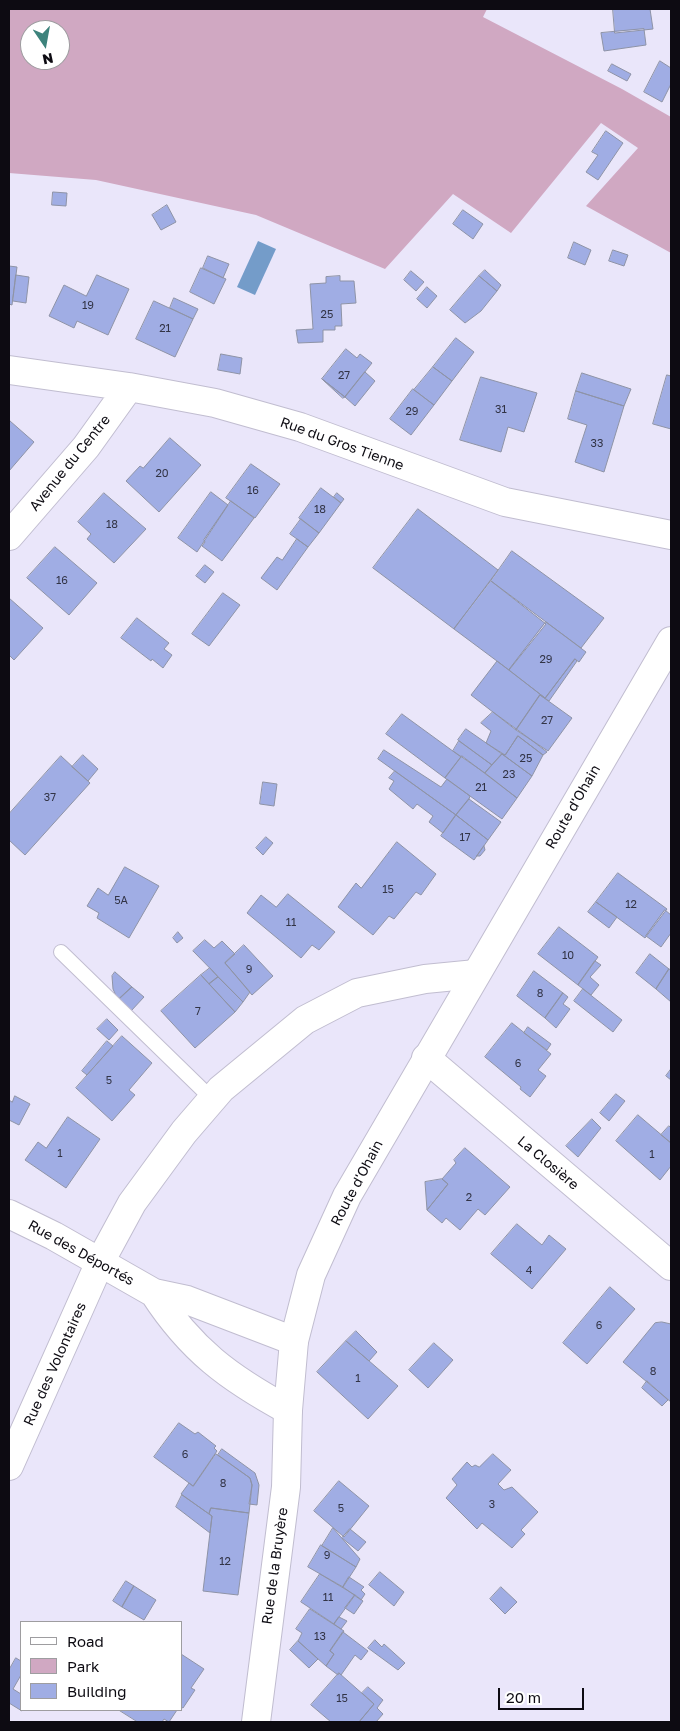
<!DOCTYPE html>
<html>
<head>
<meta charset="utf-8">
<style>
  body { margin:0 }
  #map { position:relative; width:680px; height:1731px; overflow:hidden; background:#eae6fa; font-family:"Golos Text",sans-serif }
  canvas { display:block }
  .frame { position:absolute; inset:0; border:10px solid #0d0b12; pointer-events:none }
  .legend { position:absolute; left:20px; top:1621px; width:162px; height:90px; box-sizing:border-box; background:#fff; border:1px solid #9e9da0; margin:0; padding:6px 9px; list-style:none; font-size:15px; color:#0d0b12 }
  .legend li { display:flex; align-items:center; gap:10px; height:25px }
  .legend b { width:25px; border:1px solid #9e9da0 }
  .north { position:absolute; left:20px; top:20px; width:50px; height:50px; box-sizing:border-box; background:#fff; border:1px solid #9e9da0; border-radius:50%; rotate:168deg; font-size:14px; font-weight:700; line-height:20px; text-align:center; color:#0d0b12 }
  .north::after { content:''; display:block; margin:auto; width:18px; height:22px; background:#3d837c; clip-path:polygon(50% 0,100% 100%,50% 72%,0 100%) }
  .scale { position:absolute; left:498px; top:1688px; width:86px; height:22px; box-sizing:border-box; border:2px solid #0d0b12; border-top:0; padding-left:6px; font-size:15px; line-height:18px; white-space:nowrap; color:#0d0b12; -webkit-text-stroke:4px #fff; paint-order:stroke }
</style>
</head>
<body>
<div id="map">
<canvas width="680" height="1731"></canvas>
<div class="frame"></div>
<ul class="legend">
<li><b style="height:6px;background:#fff"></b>Road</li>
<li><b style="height:14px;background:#d0a8c2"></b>Park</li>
<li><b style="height:14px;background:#a0ade4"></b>Building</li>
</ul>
<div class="north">N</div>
<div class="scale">20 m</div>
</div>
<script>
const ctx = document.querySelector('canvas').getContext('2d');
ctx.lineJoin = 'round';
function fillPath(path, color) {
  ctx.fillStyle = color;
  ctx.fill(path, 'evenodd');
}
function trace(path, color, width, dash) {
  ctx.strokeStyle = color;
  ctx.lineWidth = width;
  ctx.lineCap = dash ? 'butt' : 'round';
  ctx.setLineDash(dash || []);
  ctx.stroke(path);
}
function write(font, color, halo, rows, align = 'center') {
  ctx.font = font + ' "Golos Text",sans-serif';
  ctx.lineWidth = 4.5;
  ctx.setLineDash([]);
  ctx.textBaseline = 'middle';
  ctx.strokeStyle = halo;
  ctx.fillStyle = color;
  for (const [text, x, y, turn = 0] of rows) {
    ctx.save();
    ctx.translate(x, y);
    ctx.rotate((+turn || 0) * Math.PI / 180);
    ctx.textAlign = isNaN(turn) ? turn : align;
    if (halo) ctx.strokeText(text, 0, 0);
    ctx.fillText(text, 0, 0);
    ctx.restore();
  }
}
fillPath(new Path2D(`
  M9 9H487L483 17 622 89 671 117V253L586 206 638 148 601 123 511 233 453 194 385 269 256 215 96 180 9 173ZM30 30H60V60H30Z`), '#d0a8c2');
fillPath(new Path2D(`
  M258 241 276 249 255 295 237 287Z`), '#749cc9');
const building = new Path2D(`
  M613 9H650L653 29 615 33Z
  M644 29 646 45 604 51 601 33Z
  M660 61 671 68V84L662 102 644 92Z
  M612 64 631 74 627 81 608 71Z
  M606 131 623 143 598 180 586 172 598 155 592 152Z
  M53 192 67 193 66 206 52 205Z
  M167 205 176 222 161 230 152 215Z
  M463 210 483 224 473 239 453 224Z
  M574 242 591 250 585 265 568 258Z
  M613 250 628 255 624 266 609 261Z
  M208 256 229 264 223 278 203 268Z
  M9 266 17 267 12 305 9 304Z
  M201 268 226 279 214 304 190 292Z
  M485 270 501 285 497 291 479 276Z
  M411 271 424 282 416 291 404 280Z
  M16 275 29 277 26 303 13 301Z
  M97 275 129 289 108 335 77 321 74 328 49 316 64 285 86 296Z
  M340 276V281H354L356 303 341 304 342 326H335V330H323V342L298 343 296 330 313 329 310 284 326 283V277Z
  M479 276 497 291 481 311 465 323 450 310Z
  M427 287 437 296 427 308 417 299Z
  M174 298 198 309 193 319 170 308Z
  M154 301 193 319 175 357 136 339Z
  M456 338 474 352 452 381 433 367Z
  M346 349 357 358 360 354 372 363 345 397 322 379Z
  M221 354 242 358 240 374 218 370Z
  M433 367 452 381 434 405 414 390Z
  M365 372 375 381 355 406 345 397Z
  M582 373 631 389 624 406 576 391Z
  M667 375 671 376V429L653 424Z
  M481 377 537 393 524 432 508 427 501 452 460 440Z
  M322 379 345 397 343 398Z
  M413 389 434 405 411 435 390 419Z
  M576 391 624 406 604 472 575 462 587 425 568 419Z
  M10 421 34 442 9 471V422Z
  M170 438 201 465 159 512 126 481 140 466 143 468Z
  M251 464 280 484 255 518 226 498Z
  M321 488 341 503 319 533 299 518Z
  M211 492 228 505 197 552 178 538Z
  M104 493 146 529 114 563 87 539 91 534 78 522Z
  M337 493 344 499 341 503 334 497Z
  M231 501 254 518 222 561 202 546 205 542 204 540Z
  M418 509 498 570 454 629 373 568Z
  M301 519 319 533 308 547 290 534Z
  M297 539 308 547 277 590 261 578 277 557 282 560Z
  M55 547 97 583 69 615 27 578Z
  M512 551 604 618 581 648 491 581Z
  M205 565 214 572 205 583 196 576Z
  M491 581 546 624 509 670 454 629Z
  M223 593 240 605 209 646 192 634Z
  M9 598 43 628 14 660 9 655Z
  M137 618 169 643 164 649 172 655 163 668 152 659 151 661 121 638Z
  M546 622 586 652 579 662 575 659 545 698 509 670Z
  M575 659 577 661 549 701 540 695 516 730 471 695 497 661 545 698Z
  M540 695 572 718 548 751 516 730Z
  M493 712 530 739 547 752 543 755 518 736 505 755 486 743 491 731 481 723Z
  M402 714 461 757 445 778 386 734Z
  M466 729 502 754 492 765 458 740Z
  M518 736 543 755 532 776 502 754 505 755Z
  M459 741 492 765 485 773 453 751Z
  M384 750 441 787 447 779 470 796 469 799 456 815 378 759Z
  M502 754 532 776 517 798 485 773Z
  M83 755 98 769 88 781 72 767Z
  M61 756 90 783 25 855 9 840V814Z
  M462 756 517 798 502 819 445 778Z
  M395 771 456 815 443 833 429 822 433 816 417 804 413 809 389 789 394 781 389 778Z
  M263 782 277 784 274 806 260 804Z
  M469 799 501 822 488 840 456 815Z
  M456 815 488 840 474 860 441 836Z
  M266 837 273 843 263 855 256 848Z
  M397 842 436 874 421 895 416 892 394 919 389 916 373 935 338 907 356 883 361 888Z
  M484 846 485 850 480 856H477Z
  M125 867 159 886 129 938 97 918 99 913 87 906 98 888 108 895Z
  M618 873 667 909 645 938 596 902Z
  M288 894 335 932 319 950 312 945 301 958 247 913 261 895 276 907Z
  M596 902 617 917 609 928 588 912Z
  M665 910 671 915V933L661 947 646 936Z
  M559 927 598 957 578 985 538 954Z
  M178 932 183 938 177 943 173 938Z
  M205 940 214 948 222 941 235 954 225 963 250 992 243 1002 193 951Z
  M244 945 273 976 252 995 225 963Z
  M650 954 669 969 656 989 636 973Z
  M595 961 601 965 590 977 599 985 591 995 578 985Z
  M210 968 218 977 209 984 201 975Z
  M669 969 671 970V1002L656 989Z
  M534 971 563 993 545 1018 517 996Z
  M115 972 132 987 118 1000 113 989 112 976Z
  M201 975 235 1012 195 1048 161 1011Z
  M218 977 243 1002 235 1012 209 984Z
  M132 987 144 997 131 1011 118 1000Z
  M583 989 622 1020 613 1032 574 1001Z
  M563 993 568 997 563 1004 570 1009 556 1028 545 1018Z
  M107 1019 118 1030 109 1040 97 1029Z
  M512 1023 551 1054 538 1070 546 1076 530 1097 520 1089 521 1087 485 1057Z
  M528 1027 551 1044 547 1050 524 1033Z
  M122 1036 152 1063 129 1090 135 1095 112 1121 76 1088Z
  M107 1041 113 1046 87 1075 82 1071Z
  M671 1069V1080L666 1076Z
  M616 1094 625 1101 609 1121 600 1113Z
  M15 1096 30 1104 19 1125 9 1120V1100L12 1102Z
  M638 1115 671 1143V1166L660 1180 616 1141Z
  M68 1117 100 1139 66 1188 25 1160 38 1142 46 1148Z
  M592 1119 601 1128 578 1157 566 1146Z
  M669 1126 671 1128V1143L661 1135Z
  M465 1148 510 1187 485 1215 478 1209 460 1230 446 1218 442 1223 427 1210 448 1184 442 1179 456 1163 454 1160Z
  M442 1179 448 1184 427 1210 425 1182Z
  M517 1224 542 1245 549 1235 566 1249 532 1289 491 1254Z
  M610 1287 635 1309 587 1364 563 1343Z
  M662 1322 671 1324V1402L623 1362 655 1323Z
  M356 1331 377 1352 369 1361 346 1341Z
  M346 1341 398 1386 368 1419 317 1372Z
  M434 1343 453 1360 428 1388 409 1370Z
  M647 1381 668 1400 662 1406 642 1388Z
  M179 1423 195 1434 198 1432 216 1446 214 1448 217 1451 193 1486 154 1457Z
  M222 1449 255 1473 259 1485 257 1505 249 1504 252 1485 250 1478 218 1455Z
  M216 1454 250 1478 252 1485 249 1513 211 1508 209 1514 181 1494 189 1483 193 1486Z
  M493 1454 511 1470 498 1484 504 1490 512 1487 538 1512 521 1530 525 1534 512 1548 482 1523 477 1529 446 1498 457 1485 452 1479 467 1462 472 1467 475 1465 479 1467Z
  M339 1481 369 1506 344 1537 314 1511Z
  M182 1495 212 1516 210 1533 176 1507Z
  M211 1508 249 1513 238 1595 203 1591 212 1516 209 1514Z
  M333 1528 360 1559 356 1567 322 1546Z
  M350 1529 366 1542 358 1551 342 1538Z
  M321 1545 356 1567 343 1587 308 1567Z
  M380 1572 404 1592 394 1606 369 1585Z
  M320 1574 355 1595 334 1624 301 1602Z
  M349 1577 364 1587 361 1590 365 1594 361 1600 343 1587Z
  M126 1581 134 1586 122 1607 113 1601Z
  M134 1586 156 1600 144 1620 122 1607Z
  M501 1587 517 1602 505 1614 490 1599Z
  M355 1595 363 1601 354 1614 345 1608Z
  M310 1609 344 1631 330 1651 334 1654 326 1666 298 1641 302 1633 296 1629Z
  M339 1617 347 1621 341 1629 334 1624Z
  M343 1632 368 1651 361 1660 355 1655 341 1675 339 1673 338 1675 326 1666 334 1654 330 1651Z
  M375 1640 382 1647 384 1644 405 1663 398 1670 368 1648Z
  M298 1641 318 1659 309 1668 290 1650Z
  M181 1654 204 1669 191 1688 195 1690 183 1708 181 1707Z
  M16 1658 21 1661V1675L13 1689 21 1694 22 1711 9 1703V1670Z
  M339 1673 374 1704 359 1722H331L311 1705Z
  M368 1687 383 1700 377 1708 383 1714 376 1722H359L374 1704 362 1693Z
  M119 1710H177L169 1722 164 1719 162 1722H138Z`);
fillPath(building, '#a0ade4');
trace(building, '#8e93a6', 1);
const service = new Path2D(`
  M61 952 212 1099`);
const minor = new Path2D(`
  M9 370 129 387 215 403 300 427 505 502 671 535
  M9 536 86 447 129 387
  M426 1058 671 1266
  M9 1466 100 1262 132 1203 184 1132 221 1089 305 1020 357 993 425 979 476 974`);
const tertiary = new Path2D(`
  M9 1214 54 1236 154 1293 187 1300 294 1341
  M154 1293C191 1350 229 1378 288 1410`);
const secondary = new Path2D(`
  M256 1722 286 1487 288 1410 294 1341 311 1275 347 1196 671 641`);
trace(service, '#c1bdd0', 16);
trace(minor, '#c1bdd0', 30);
trace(tertiary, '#c1bdd0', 30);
trace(secondary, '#c1bdd0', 30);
trace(service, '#fff', 14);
trace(minor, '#fff', 28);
trace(tertiary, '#fff', 28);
trace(secondary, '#fff', 28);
write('11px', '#323446', null, [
  ["19",88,306],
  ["25",327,315],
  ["21",165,329],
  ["27",344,376],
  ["31",501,410],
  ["29",412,412],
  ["33",597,444],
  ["20",162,474],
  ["16",253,491],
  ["18",320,510],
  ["18",112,525],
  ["16",62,581],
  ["29",546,660],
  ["27",547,721],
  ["25",526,759],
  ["23",509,775],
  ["21",481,788],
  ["37",50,798],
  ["17",465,838],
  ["15",388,890],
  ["5A",121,901],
  ["12",631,905],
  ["11",291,923],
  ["10",568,956],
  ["9",249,970],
  ["8",540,994],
  ["7",198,1012],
  ["6",518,1064],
  ["5",109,1081],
  ["1",60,1154],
  ["1",652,1155],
  ["2",469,1198],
  ["4",529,1271],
  ["6",599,1326],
  ["8",653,1372],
  ["1",358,1379],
  ["6",185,1455],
  ["8",223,1484],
  ["3",492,1505],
  ["5",341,1509],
  ["9",327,1556],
  ["12",225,1562],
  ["11",328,1598],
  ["13",320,1637],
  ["15",342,1699]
]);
write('14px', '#0d0b12', '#fff', [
  ["Rue du Gros Tienne",342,444,20],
  ["Avenue du Centre",70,463,-51],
  ["Route d'Ohain",573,807,-60],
  ["La Closière",548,1163,40],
  ["Route d'Ohain",357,1183,-62],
  ["Rue des Déportés",81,1253,29],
  ["Rue des Volontaires",55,1364,-66],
  ["Rue de la Bruyère",275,1566,-82]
]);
</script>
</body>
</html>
